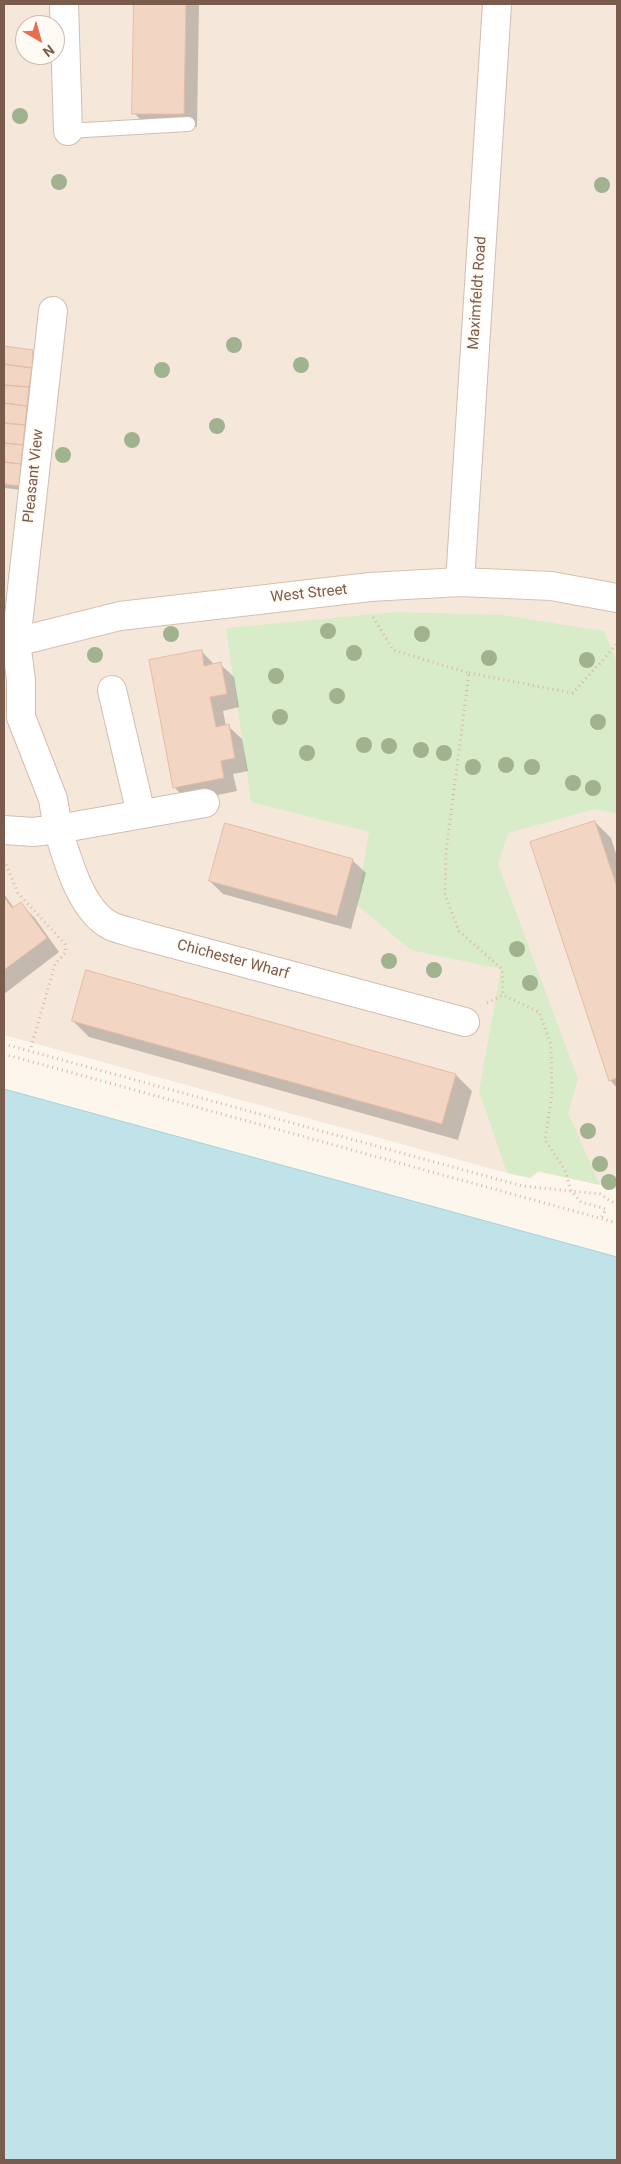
<!DOCTYPE html>
<html>
<head>
<meta charset="utf-8">
<style>
  body { margin:0 }
  #map { position:relative; width:621px; height:2164px; overflow:hidden; background:#fdf6ec; font-family:Roboto,sans-serif }
  canvas { display:block }
  .frame { position:absolute; inset:0; border:5px solid #7a5c4d; pointer-events:none }
  .north { position:absolute; left:15px; top:15px; width:50px; height:50px; box-sizing:border-box; background:#fffaf3; border:1px solid #cabbb1; border-radius:50%; rotate:142deg; font-size:14px; font-weight:700; line-height:20px; text-align:center; color:#7a5c4d }
  .north::after { content:''; display:block; margin:auto; width:18px; height:22px; background:#e76f51; clip-path:polygon(50% 0,100% 100%,50% 72%,0 100%) }
</style>
</head>
<body>
<div id="map">
<canvas width="621" height="2164"></canvas>
<div class="frame"></div>
<div class="north">N</div>
</div>
<script>
const ctx = document.querySelector('canvas').getContext('2d');
ctx.lineJoin = 'round';
function fillPath(path, color) {
  ctx.fillStyle = color;
  ctx.fill(path, 'evenodd');
}
function trace(path, color, width, dash) {
  ctx.strokeStyle = color;
  ctx.lineWidth = width;
  ctx.lineCap = dash ? 'butt' : 'round';
  ctx.setLineDash(dash || []);
  ctx.stroke(path);
}
function write(font, color, halo, rows, align = 'center') {
  ctx.font = font + ' Roboto,sans-serif';
  ctx.lineWidth = 4;
  ctx.setLineDash([]);
  ctx.textBaseline = 'middle';
  ctx.strokeStyle = halo;
  ctx.fillStyle = color;
  for (const [text, x, y, turn = 0] of rows) {
    ctx.save();
    ctx.translate(x, y);
    ctx.rotate((+turn || 0) * Math.PI / 180);
    ctx.textAlign = isNaN(turn) ? turn : align;
    if (halo) ctx.strokeText(text, 0, 0);
    ctx.fillText(text, 0, 0);
    ctx.restore();
  }
}
fillPath(new Path2D(`
  M4 4H617V1192L614 1188 539 1172 531 1178 507 1173 4 1035ZM25 25H55V55H25Z`), '#f5e8da');
fillPath(new Path2D(`
  M396 612 502 615 604 631 617 662V814L595 809 508 833 498 864 578 1079 568 1113 600 1185 538 1171 530 1178 507 1173 479 1091 501 969 411 950 357 905 369 832 251 802 226 628Z`), '#d8ecc9');
const water = new Path2D(`
  M4 1089 617 1257V2160H4Z`);
fillPath(water, '#bfe3e8');
trace(water, '#a5d3da', 1);
fillPath(new Path2D(`
  M136 4H199L197 127 147 126 134 113Z
  M4 347 33 351 38 356 23 490 4 488Z
  M201 651 215 665 220 664 234 677 239 707 223 711 226 726H228L242 739 248 771 233 774 237 791 188 801 175 788Z
  M595 822 611 838 617 857V1088L610 1080Z
  M352 860 366 873 351 929 223 894 210 881Z
  M4 894 14 908 20 904 34 917 59 952 4 994Z
  M73 1021 456 1075 472 1091 458 1140 89 1037Z`), '#0003');
const building = new Path2D(`
  M134 4H186L184 114H132Z
  M4 346 33 350 32 368 4 364Z
  M4 364 32 368 29 387 4 385Z
  M4 385 29 387 27 406 4 403Z
  M4 403 27 406 25 425 4 423Z
  M4 423 25 425 23 445 4 443Z
  M4 443 23 445 21 464 4 462Z
  M4 462 21 464 19 486 4 484Z
  M202 650 204 666 221 662 227 694 210 697 216 727 229 724 235 758 221 761 224 778 173 788 149 660Z
  M595 821 617 887V1078L609 1081 530 842Z
  M225 823 353 859 337 916 209 881Z
  M4 897 12 908 21 902 47 938 4 970Z
  M86 970 456 1074 442 1124 72 1021Z`);
fillPath(building, '#f3d5c3');
trace(building, '#e6bba3', 1);
const lane = new Path2D(`
  M68 131 188 124`);
const street = new Path2D(`
  M64 4 68 131
  M460 582 497 4
  M112 690 141 814
  M205 803 58 829C67 859 81 911 111 926 120 930 131 932 140 935L465 1022
  M4 830 33 832 58 829 53 799 21 717V680L16 642 53 311`);
const secondary = new Path2D(`
  M4 640 16 642 120 616 370 587 460 582 551 586 617 598`);
trace(lane, '#d1beb0', 16);
trace(street, '#d1beb0', 30);
trace(secondary, '#d6c0b0', 30);
trace(new Path2D(`
  M373 617 393 650 469 673 446 852 445 895 459 931 502 969 503 995
  M469 673 573 693 617 644
  M4 860 18 893 65 944 66 952 55 964 30 1051
  M487 1003 503 995 539 1012 551 1045 552 1094 545 1140 565 1170 571 1191 581 1202 606 1209 601 1218
  M4 1044 522 1186 600 1194 617 1205
  M4 1054 617 1223`), '#d9b8a5', 3, [1, 4]);
trace(lane, '#fff', 14);
trace(street, '#fff', 28);
trace(secondary, '#fff', 28);
ctx.fillStyle = '#a0b28e';
for (const [x, y] of [
  [20,116],
  [59,182],
  [602,185],
  [234,345],
  [301,365],
  [162,370],
  [217,426],
  [132,440],
  [63,455],
  [328,631],
  [171,634],
  [422,634],
  [354,653],
  [95,655],
  [489,658],
  [587,660],
  [276,676],
  [337,696],
  [280,717],
  [598,722],
  [364,745],
  [389,746],
  [421,750],
  [307,753],
  [444,753],
  [506,765],
  [473,767],
  [532,767],
  [573,783],
  [593,788],
  [517,949],
  [389,961],
  [434,970],
  [530,983],
  [588,1131],
  [600,1164],
  [609,1182]
]) {
  ctx.beginPath();
  ctx.arc(x, y, 8, 0, 2 * Math.PI);
  ctx.fill();
}
write('15px', '#7a5c4d', '#fffaf3', [
  ["Maximfeldt Road",478,293,-86],
  ["Pleasant View",34,476,-84],
  ["West Street",309,594,-6],
  ["Chichester Wharf",233,960,15]
]);
</script>
</body>
</html>
